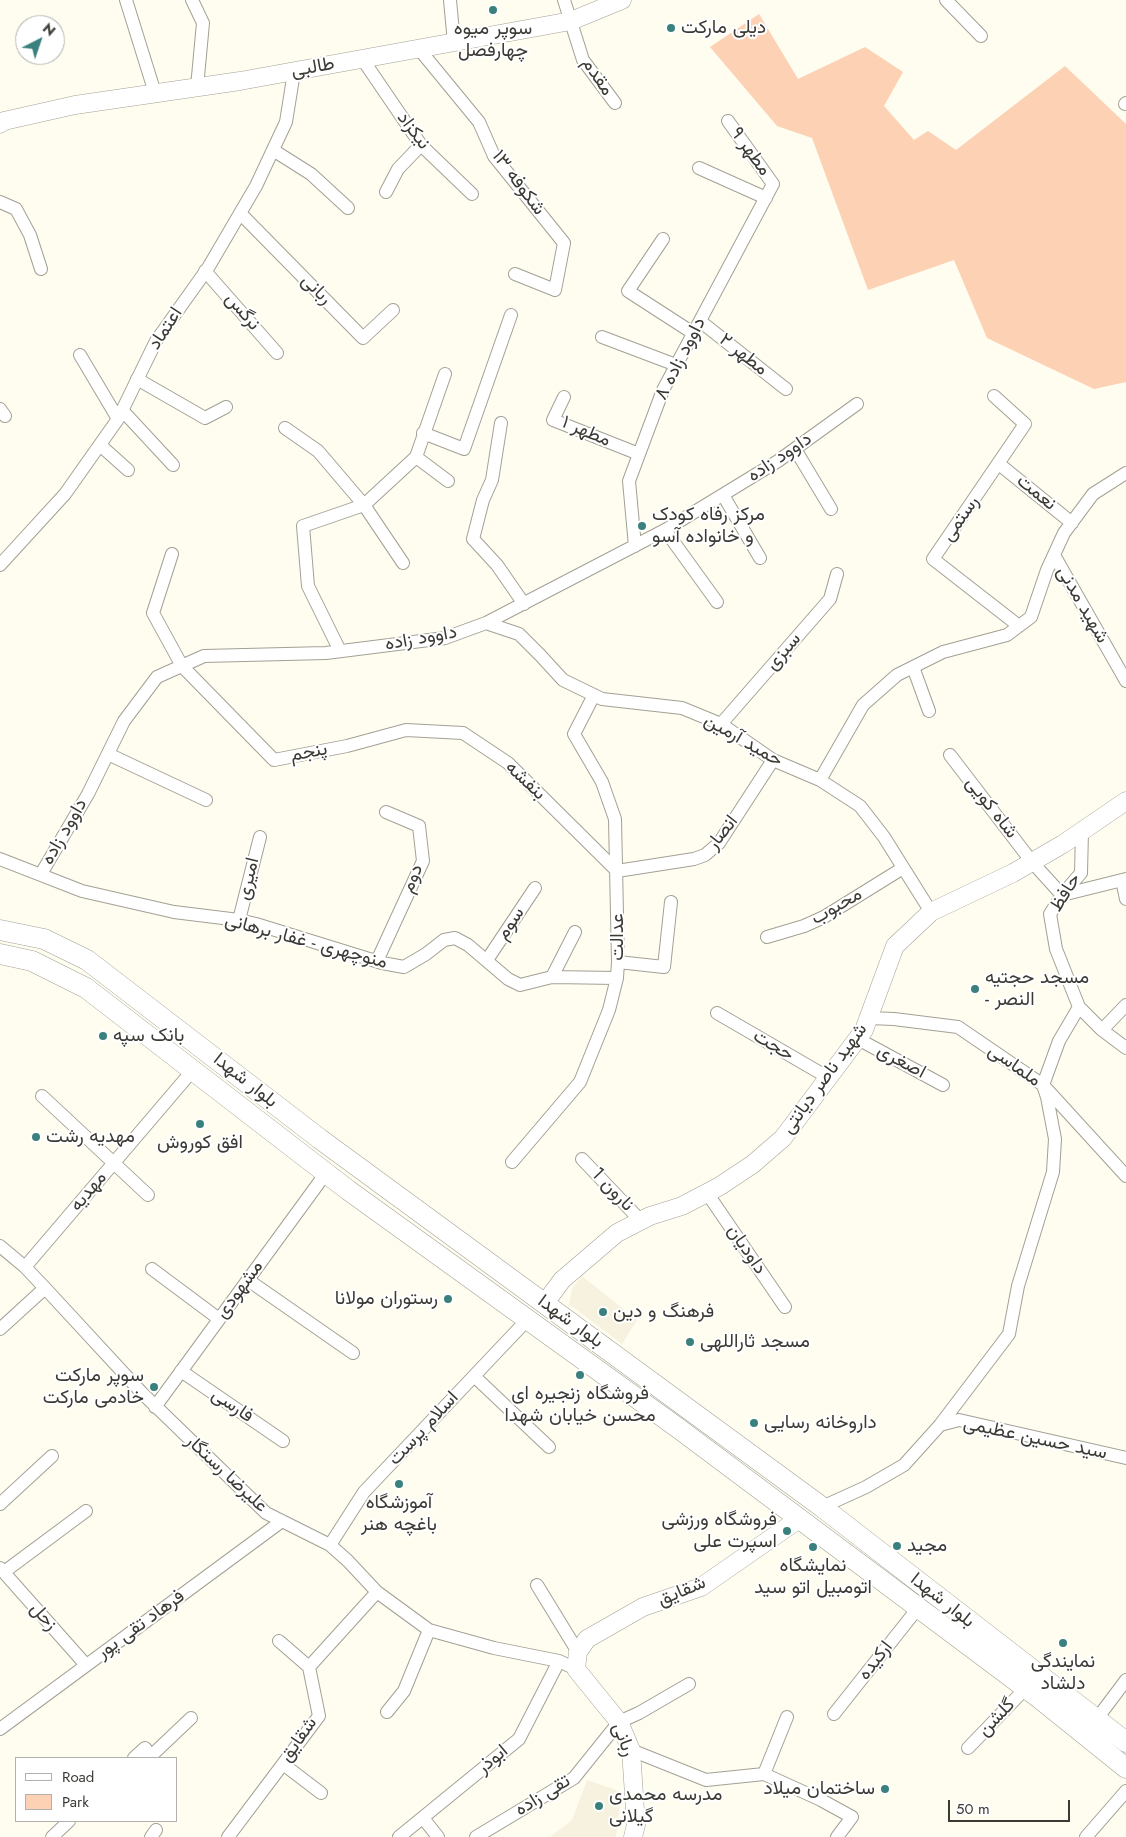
<!DOCTYPE html>
<html>
<head>
<meta charset="utf-8">
<style>
  body { margin:0 }
  #map { position:relative; width:1126px; height:1837px; overflow:hidden; background:#fffcf0; font-family:Jost,sans-serif }
  canvas { display:block }
  .legend { position:absolute; left:15px; top:1757px; width:162px; height:65px; box-sizing:border-box; background:#fff; border:1px solid #b1b0ae; margin:0; padding:6px 9px; list-style:none; font-size:15px; color:#3b3a35 }
  .legend li { display:flex; align-items:center; gap:10px; height:25px }
  .legend b { width:25px; border:1px solid #b1b0ae }
  .north { position:absolute; left:15px; top:15px; width:50px; height:50px; box-sizing:border-box; background:#fff; border:1px solid #b1b0ae; border-radius:50%; rotate:41deg; font-size:14px; font-weight:700; line-height:20px; text-align:center; color:#3b3a35 }
  .north::after { content:''; display:block; margin:auto; width:18px; height:22px; background:#3a817d; clip-path:polygon(50% 0,100% 100%,50% 72%,0 100%) }
  .scale { position:absolute; left:948px; top:1800px; width:122px; height:22px; box-sizing:border-box; border:2px solid #3b3a35; border-top:0; padding-left:6px; font-size:15px; line-height:18px; white-space:nowrap; color:#3b3a35; -webkit-text-stroke:4px #fff; paint-order:stroke }
</style>
</head>
<body>
<div id="map">
<canvas width="1126" height="1837"></canvas>
<ul class="legend">
<li><b style="height:6px;background:#fff"></b>Road</li>
<li><b style="height:14px;background:#fcd1b4"></b>Park</li>
</ul>
<div class="north">N</div>
<div class="scale">50 m</div>
</div>
<script>
const ctx = document.querySelector('canvas').getContext('2d');
ctx.lineJoin = 'round';
function fillPath(path, color) {
  ctx.fillStyle = color;
  ctx.fill(path, 'evenodd');
}
function trace(path, color, width, dash) {
  ctx.strokeStyle = color;
  ctx.lineWidth = width;
  ctx.lineCap = dash ? 'butt' : 'round';
  ctx.setLineDash(dash || []);
  ctx.stroke(path);
}
function write(font, color, halo, rows, align = 'center') {
  ctx.font = font + ' Jost,Vazirmatn,sans-serif';
  ctx.lineWidth = 4;
  ctx.setLineDash([]);
  ctx.textBaseline = 'middle';
  ctx.strokeStyle = halo;
  ctx.fillStyle = color;
  for (const [text, x, y, turn = 0] of rows) {
    ctx.save();
    ctx.translate(x, y);
    ctx.rotate((+turn || 0) * Math.PI / 180);
    ctx.textAlign = isNaN(turn) ? turn : align;
    if (halo) ctx.strokeText(text, 0, 0);
    ctx.fillText(text, 0, 0);
    ctx.restore();
  }
}
fillPath(new Path2D(`
  M582 1276 637 1320 622 1344 569 1304 572 1289Z
  M587 1780 622 1792 616 1837H550L572 1820Z`), '#f7f2df');
fillPath(new Path2D(`
  M759 14 798 79 865 47 903 72 884 106 914 140 928 131 956 150 1065 66 1126 124V382L1094 389 987 338 954 260 868 290 812 138 777 126 710 47Z`), '#fcd1b4');
const street = new Path2D(`
  M126 0 155 93
  M192 0 203 23 197 87
  M450 0 454 43
  M564 0 583 60 615 103
  M946 0 981 36
  M419 49 479 122 494 156 564 243 555 290 515 274
  M363 60 421 145 472 194
  M1125 104 1126 103
  M273 150 311 174 348 208
  M699 168 766 198
  M386 192 398 169 421 145
  M0 202 16 209 30 235 41 269
  M240 213 363 338 393 310
  M663 239 628 291 693 333
  M205 271 277 353
  M700 321 786 389
  M602 337 676 365
  M80 355 118 419
  M137 379 205 418 226 407
  M994 396 1025 424 933 559 1019 626
  M564 397 553 420 639 454
  M0 409 5 416
  M122 410 173 465
  M501 423 492 480 483 500 473 539 497 565 524 604
  M285 428 318 451 364 505 403 563
  M423 433 464 449 511 315
  M100 445 128 470
  M795 449 831 509
  M416 457 448 481
  M999 464 1072 523
  M723 495 760 558
  M665 530 717 602
  M635 546 629 481 663 390 773 184 728 121
  M172 554 153 613 182 666 274 760 347 746 406 730 463 733 508 763 617 871 694 859 705 855 719 843 773 760
  M1054 555 1126 681
  M0 565 65 494 118 419 156 341 208 268 256 186 286 122 294 72
  M486 623 519 634 540 655 563 680 602 699 682 708 721 724 773 760 820 780 860 806 884 837 931 912
  M340 651 308 586 303 526 364 505 416 457 445 374
  M913 667 929 711
  M721 724 830 599 837 574
  M108 754 206 800
  M950 755 1032 862 1062 895 1126 879
  M820 780 863 705 897 675 943 652 1007 635 1031 617 1047 570 1064 533 1093 494 1126 473
  M1082 831 1081 873 1062 895 1050 914 1056 949 1079 1007 1102 1030 1126 1048
  M0 859 82 891 174 912 239 920 256 924 382 963 404 967 426 954 444 940 455 938 468 945 508 979 520 985 552 977 617 978
  M41 874 88 794 124 721 157 677 204 656 326 653 445 638 486 623 665 530 778 461 857 404
  M1122 880 1126 899
  M239 920 260 837
  M767 937 804 926 824 917 903 868
  M487 960 535 888
  M377 961 423 861 419 826 386 812
  M618 962 664 967 671 902
  M552 977 575 932
  M717 1013 829 1078
  M869 1018 894 1019 958 1027 1043 1085 1126 1176
  M1102 1030 1126 1005
  M858 1039 943 1085
  M42 1096 148 1195
  M582 1159 641 1221
  M512 1162 580 1082 609 1010 617 978 618 962 615 819 602 782 574 734 594 695
  M707 1193 785 1307
  M0 1246 25 1267 45 1288 142 1393 266 1513 330 1545 348 1561 377 1592 429 1630 494 1648 559 1661 576 1669
  M25 1267 193 1070
  M152 1269 219 1319
  M248 1280 353 1353
  M0 1329 45 1288
  M181 1371 283 1441
  M474 1376 549 1447
  M155 1407 326 1173
  M940 1425 959 1420 1126 1458
  M0 1504 52 1456
  M822 1507 866 1487 904 1465 940 1425 1009 1334 1018 1286 1053 1172 1055 1139 1047 1097 1043 1085 1059 1041 1079 1007
  M330 1545 364 1492 528 1319
  M0 1568 86 1665
  M4 1572 86 1511
  M537 1585 578 1652
  M279 1641 309 1667
  M387 1712 404 1691 429 1630
  M834 1714 918 1608
  M1096 1720 1126 1680
  M0 1729 282 1521
  M968 1748 1026 1688
  M631 1750 706 1780 764 1774 821 1800 852 1817 837 1837
  M134 1758 145 1748 151 1756 191 1718
  M283 1764 321 1793
  M764 1774 787 1717
  M423 1818 438 1837
  M52 1837 69 1821
  M151 1837 156 1830
  M228 1837 319 1716 309 1667 377 1592
  M399 1837 519 1739 559 1661
  M476 1837 574 1778 619 1722 639 1713 689 1684
  M1086 1837 1126 1791`);
const secondary = new Path2D(`
  M0 124 4 121 75 105 240 81 571 21 622 0
  M545 1303 562 1280 617 1233 650 1216 682 1206 720 1186 753 1164 783 1138 864 1030 895 946 931 912 1013 873 1063 844 1126 801
  M633 1837 636 1825 631 1750 619 1722 576 1669 578 1652 587 1639 643 1607 701 1587 799 1519`);
const primary = new Path2D(`
  M0 930 44 939 87 960 320 1139 822 1507 1126 1742
  M0 954 32 961 86 988 348 1190 678 1428 1039 1698 1126 1768`);
trace(street, '#a3a095', 14);
trace(secondary, '#a3a095', 19);
trace(primary, '#a3a095', 21);
trace(street, '#fff', 12);
trace(secondary, '#fff', 18);
trace(primary, '#fff', 20);
for (const [x, y, r, color] of [
  [493,10,5,"#3a817d"],
  [671,28,5,"#3a817d"],
  [642,526,5,"#3a817d"],
  [975,989,5,"#3a817d"],
  [103,1036,5,"#3a817d"],
  [200,1124,5,"#3a817d"],
  [36,1137,5,"#3a817d"],
  [448,1299,5,"#3a817d"],
  [603,1312,5,"#3a817d"],
  [690,1342,5,"#3a817d"],
  [580,1375,5,"#3a817d"],
  [154,1387,5,"#3a817d"],
  [754,1423,5,"#3a817d"],
  [399,1484,5,"#3a817d"],
  [787,1531,5,"#3a817d"],
  [897,1546,5,"#3a817d"],
  [813,1547,5,"#3a817d"],
  [1063,1643,5,"#3a817d"],
  [885,1789,5,"#3a817d"],
  [599,1806,5,"#3a817d"]
]) {
  const dot = new Path2D();
  dot.arc(x, y, r, 0, 2 * Math.PI);
  ctx.fillStyle = color;
  ctx.fill(dot);
  trace(dot, '#fff', 2);
}
write('19px', '#3b3a35', '#fff', [
  ["دیلی مارکت",681,28],
  ["سوپر میوه",493,29,"center"],
  ["چهارفصل",493,51,"center"],
  ["مرکز رفاه کودک",652,515],
  ["و خانواده آسو",652,537],
  ["مسجد حجتیه",985,978],
  ["- النصر",985,1000],
  ["بانک سپه",113,1036],
  ["مهدیه رشت",46,1137],
  ["افق کوروش",200,1143,"center"],
  ["رستوران مولانا",438,1299,"right"],
  ["فرهنگ و دین",613,1312],
  ["مسجد ثاراللهی",700,1342],
  ["سوپر مارکت",144,1376,"right"],
  ["خادمی مارکت",144,1398,"right"],
  ["فروشگاه زنجیره ای",580,1394,"center"],
  ["محسن خیابان شهدا",580,1416,"center"],
  ["داروخانه رسایی",764,1423],
  ["آموزشگاه",399,1503,"center"],
  ["باغچه هنر",399,1525,"center"],
  ["فروشگاه ورزشی",777,1520,"right"],
  ["اسپرت علی",777,1542,"right"],
  ["مجید",907,1546],
  ["نمایشگاه",813,1566,"center"],
  ["اتومبیل اتو سید",813,1588,"center"],
  ["نمایندگی",1063,1662,"center"],
  ["دلشاد",1063,1684,"center"],
  ["ساختمان میلاد",875,1789,"right"],
  ["مدرسه محمدی",609,1795],
  ["گیلانی",609,1817]
], 'left');
write('19px', '#3b3a35', '#fff', [
  ["طالبی",313,68,-10],
  ["مقدم",597,77,56],
  ["نیکزاد",413,131,53],
  ["مطهر ۹",750,152,54],
  ["شکوفه ۱۳",518,183,53],
  ["ربانی",316,290,45],
  ["نرگس",242,312,49],
  ["اعتماد",166,329,-57],
  ["مطهر ۲",743,355,38],
  ["داوود زاده ۸",681,359,-63],
  ["مطهر ۱",586,432,23],
  ["داوود زاده",780,458,-34],
  ["نعمت",1036,493,39],
  ["رستمی",961,519,-55],
  ["شهید مدنی",1082,605,60],
  ["داوود زاده",421,639,-10],
  ["سبزی",784,652,-49],
  ["حمید آرمین",743,741,30],
  ["پنجم",309,753,-11],
  ["بنفشه",525,781,43],
  ["شاه کویی",991,808,52],
  ["داوود زاده",65,832,-60],
  ["انصار",723,833,-52],
  ["امیری",249,879,-76],
  ["دوم",413,879,-68],
  ["حافظ",1066,893,-58],
  ["محبوب",837,907,-30],
  ["سوم",511,924,-57],
  ["عدالت",618,937,-90],
  ["منوچهری - غفار برهانی",306,942,15],
  ["حجت",773,1046,30],
  ["اصغری",901,1062,28],
  ["ملماسی",1014,1066,35],
  ["شهید ناصر دیانتی",825,1079,-54],
  ["بلوار شهدا",245,1081,38],
  ["نارون 1",612,1190,46],
  ["مهدیه",89,1192,-50],
  ["داودیان",746,1250,56],
  ["مشهودی",240,1290,-54],
  ["بلوار شهدا",570,1322,36],
  ["فارسی",232,1406,34],
  ["اسلام پرست",424,1429,-47],
  ["سید حسین عظیمی",1035,1439,12],
  ["علیرضا رستگار",226,1474,43],
  ["شقایق",682,1592,-23],
  ["بلوار شهدا",942,1601,38],
  ["زحل",43,1617,48],
  ["فرهاد تقی پور",141,1625,-36],
  ["ارکیده",876,1661,-52],
  ["گلشن",997,1718,-46],
  ["شقایق",299,1740,-55],
  ["ربانی",623,1740,70],
  ["ابوذر",493,1760,-40],
  ["تقی زاده",543,1796,-32]
]);
</script>
</body>
</html>
